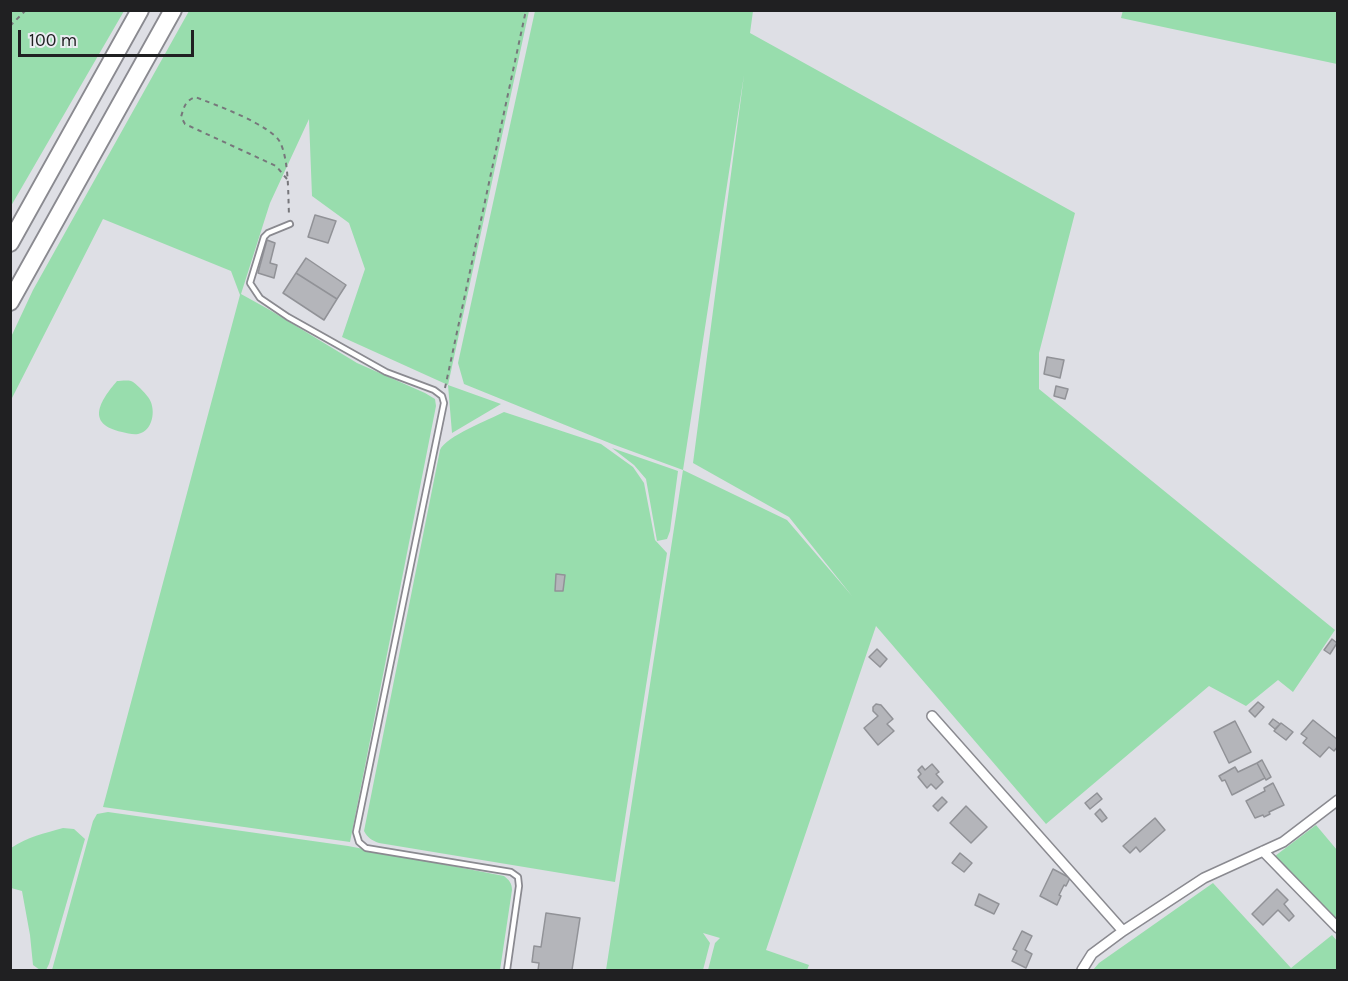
<!DOCTYPE html>
<html>
<head>
<meta charset="utf-8">
<style>
  body { margin:0 }
  #map { position:relative; width:1348px; height:981px; overflow:hidden; background:#dedfe5; font-family:Karla,sans-serif }
  canvas { display:block }
  .frame { position:absolute; inset:0; border:12px solid #202022; pointer-events:none }
  .scale { position:absolute; left:18px; top:30px; width:176px; height:27px; box-sizing:border-box; border:3px solid #202022; border-top:0; padding-left:8px; font-size:18px; line-height:21px; white-space:nowrap; color:#202022; -webkit-text-stroke:4px #ebecf2; paint-order:stroke }
</style>
</head>
<body>
<div id="map">
<canvas width="1348" height="981"></canvas>
<div class="frame"></div>
<div class="scale">100 m</div>
</div>
<script>
const ctx = document.querySelector('canvas').getContext('2d');
ctx.lineJoin = 'round';
function fillPath(path, color) {
  ctx.fillStyle = color;
  ctx.fill(path, 'evenodd');
}
function trace(path, color, width, dash) {
  ctx.strokeStyle = color;
  ctx.lineWidth = width;
  ctx.lineCap = dash ? 'butt' : 'round';
  ctx.setLineDash(dash || []);
  ctx.stroke(path);
}
fillPath(new Path2D(`
  M11 10 124 11 11 206 10 11Z
  M1123 10 1337 11V64L1121 18Z
  M189 11H529L448 385 501 404 452 433 448 385 342 337 365 269 349 223 312 196 309 119 270 203 241 294 268 309 357 363 425 393 435 399 436 406 350 842 103 807 240 295 231 271 103 219 11 400V337L33 290Z
  M535 11H753L750 33 1075 213 1039 353V389L1335 630 1293 692 1278 680 1246 706 1209 686 1046 824 876 626 766 950 809 965 807 970H708L715 943 720 938 703 933 710 943 703 970H606L683 470 612 444 464 384 458 363ZM744 75 693 463 789 517 852 596 787 520 683 470Z
  M117 381C120 381 127 380 131 381 136 383 145 393 148 397 156 407 154 428 141 433 135 436 128 433 122 432 85 424 100 401 117 381Z
  M504 412 601 444 633 467 644 483 655 540 667 553 615 882 379 843C371 840 368 838 364 831L440 450C446 436 489 420 504 412Z
  M612 448 678 471 670 531 667 539 657 541 646 479 634 465Z
  M108 812 348 846 504 876C509 880 512 883 512 890L500 970H52L93 821 97 814Z
  M1316 825 1337 850V921L1275 856Z
  M63 828 74 829 85 839 49 964 46 970H40L33 965 30 935 22 891 11 888V848C29 836 43 834 63 828Z
  M1213 883 1291 968 1332 935 1337 941V970H1093L1099 963Z`), '#98ddad');
const building = new Path2D(`
  M315 215 336 221 328 243 308 237Z
  M267 240 275 243 270 263 277 265 274 278 258 273Z
  M306 258 346 285 337 299 296 273Z
  M296 273 337 299 324 320 283 293Z
  M1047 357 1064 360 1060 378 1044 374Z
  M1056 386 1068 389 1065 399 1054 396Z
  M556 574 565 575 563 591H555Z
  M1332 639 1337 643 1330 654 1324 650Z
  M877 649 887 659 880 667 869 657Z
  M1258 702 1264 707 1255 717 1249 711Z
  M876 704 881 705 893 719 887 724 894 731 878 745 864 728 878 716 873 711V707Z
  M1273 719 1280 724 1275 729 1269 724Z
  M1313 720 1338 740V746L1334 751 1329 747 1320 757 1303 743 1307 738 1301 734Z
  M1235 721 1251 752 1229 763 1214 732Z
  M1281 723 1293 732 1286 740 1274 731Z
  M1262 760 1271 777 1266 780 1257 763Z
  M1257 763 1265 778 1232 795 1225 780 1222 781 1219 776 1235 767 1238 772Z
  M932 764 939 772 936 774 943 782 936 789 931 784 927 788 918 777 921 774 918 770 922 766 925 770Z
  M1273 783 1284 805 1269 812 1270 814 1264 817 1263 815 1255 818 1246 801 1265 791 1264 788Z
  M1097 793 1102 799 1090 809 1085 803Z
  M942 797 947 802 938 811 933 806Z
  M966 806 987 827 971 843 950 823Z
  M1100 809 1107 818 1102 822 1095 814Z
  M1155 818 1165 830 1140 852 1136 847 1130 853 1123 846Z
  M960 853 972 863 964 872 952 863Z
  M1053 869 1070 878 1066 886 1064 885 1059 895 1061 896 1057 905 1040 896Z
  M1277 889 1288 900 1284 904 1294 916 1289 921 1278 910 1263 925 1252 914Z
  M979 894 999 904 994 914 975 905Z
  M546 913 580 918 572 970H538L539 963 532 962 534 946 541 947Z
  M1022 931 1032 936 1025 950 1032 954 1026 968 1012 961 1017 951 1013 949Z`);
fillPath(building, '#b4b5ba');
trace(building, '#919297', 1.5);
const lane = new Path2D(`
  M290 224 268 233 264 237 250 283 260 298 288 317 386 372 434 390 442 396 444 403 356 832 359 842 366 848 511 872 518 877 519 886 507 970`);
const street = new Path2D(`
  M932 716 1123 931
  M1263 851 1338 928
  M1082 970 1092 954 1123 931 1204 878 1283 842 1338 800`);
const highway = new Path2D(`
  M10 243 140 10
  M10 302 173 10`);
trace(lane, '#8a8a90', 8);
trace(street, '#8a8a90', 12);
trace(highway, '#8a8a90', 20);
trace(new Path2D(`
  M10 26 26 10
  M287 179 276 166 185 124 181 117C184 107 185 101 195 97 214 104 271 125 280 142 289 160 288 194 289 215
  M445 388 526 10`), '#77777b', 2, [4.5, 4.5]);
trace(lane, '#fff', 4.5);
trace(street, '#fff', 9);
trace(highway, '#fff', 16);
</script>
</body>
</html>
